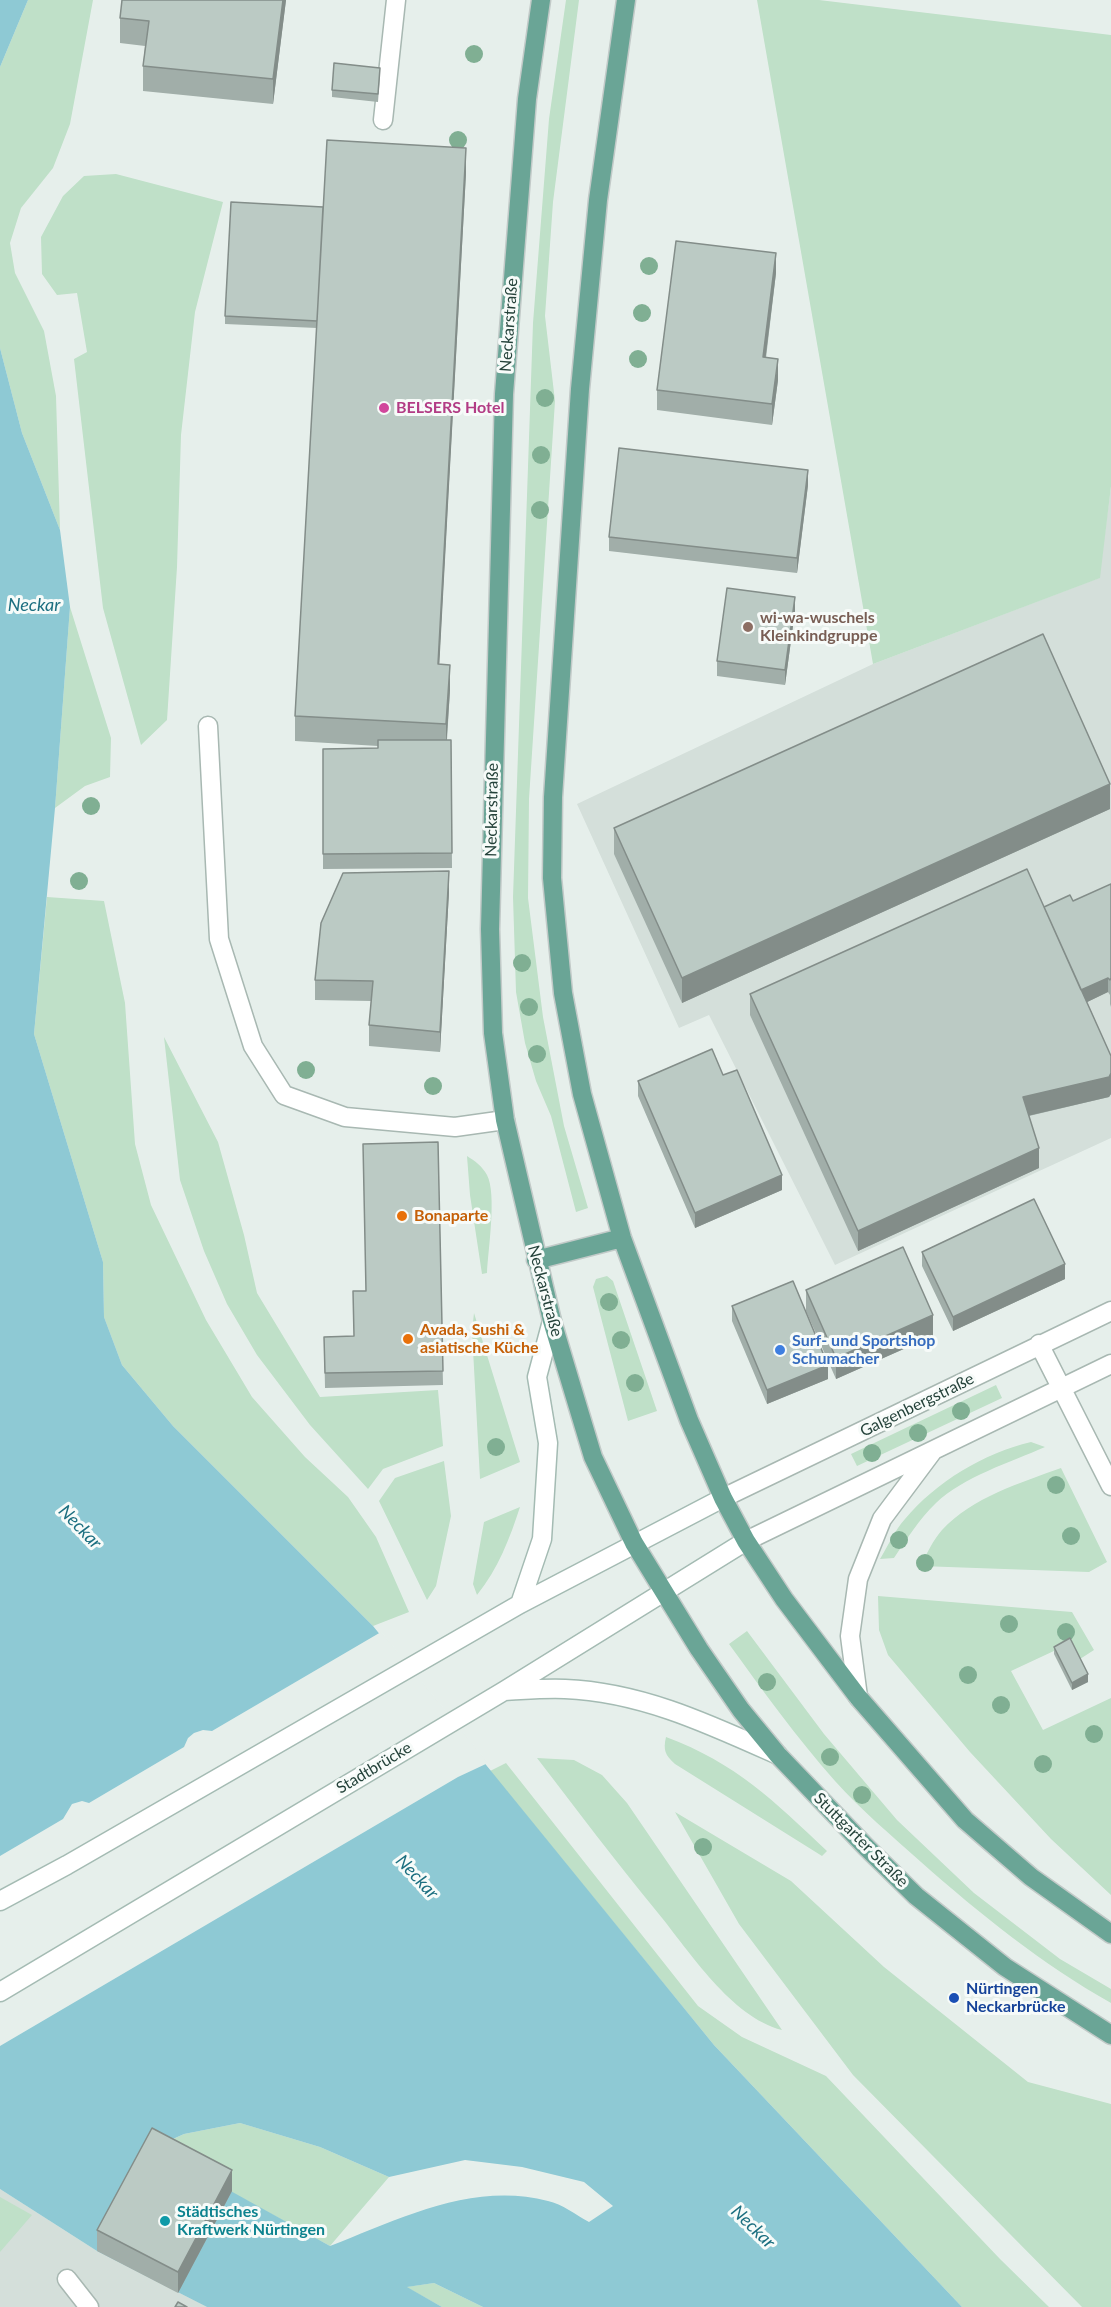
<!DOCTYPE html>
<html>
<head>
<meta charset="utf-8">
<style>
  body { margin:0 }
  canvas { display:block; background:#e6efeb }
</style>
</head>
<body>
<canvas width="1111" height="2307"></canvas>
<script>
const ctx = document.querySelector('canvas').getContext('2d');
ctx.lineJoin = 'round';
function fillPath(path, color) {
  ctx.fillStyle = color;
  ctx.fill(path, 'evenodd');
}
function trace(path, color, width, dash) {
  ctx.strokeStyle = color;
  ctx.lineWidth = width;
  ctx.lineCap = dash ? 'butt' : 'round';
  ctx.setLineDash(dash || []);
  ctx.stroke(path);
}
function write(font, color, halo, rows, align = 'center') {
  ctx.font = font + ' Lato,sans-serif';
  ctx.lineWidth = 6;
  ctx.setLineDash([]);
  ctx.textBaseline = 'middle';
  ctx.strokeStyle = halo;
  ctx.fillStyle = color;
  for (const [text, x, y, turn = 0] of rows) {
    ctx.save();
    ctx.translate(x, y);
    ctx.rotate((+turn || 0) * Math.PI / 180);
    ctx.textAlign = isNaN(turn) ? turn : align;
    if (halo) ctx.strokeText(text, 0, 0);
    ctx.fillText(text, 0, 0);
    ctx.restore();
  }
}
fillPath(new Path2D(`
  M1111 486V1138L835 1265 709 1015 679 1028 577 804 873 664 1099 578Z
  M0 2189 97 2251 207 2307H0Z`), '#d4dfda');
fillPath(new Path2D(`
  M28 0H93L70 124 53 168 21 208 10 243 15 273 44 331 56 396 60 530 22 433 0 348V67Z
  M566 0H579L553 202 545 316 555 401 529 799 528 898 543 1017 564 1126 588 1208 576 1212 551 1116 536 1081 525 1043 516 992 513 897 533 323 549 119Z
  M757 0H819L1111 35V486L1100 578 873 664Z
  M116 174 223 202 195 312 181 435 177 567 167 720 141 745 103 608 74 359 87 352 77 293 57 295 42 274 41 237 63 196 84 176Z
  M70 607 111 738 110 777 85 786 55 808Z
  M47 897 104 901 125 1003 135 1144 151 1205 206 1320 252 1397 305 1457 348 1497 376 1537 409 1612 373 1626 173 1426 122 1365 104 1317 103 1262 34 1034Z
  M164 1037 218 1142 244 1235 257 1293 320 1397 438 1390 443 1446 383 1469 368 1489 310 1425 257 1355 227 1304 204 1251 180 1180Z
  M467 1156C475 1161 482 1166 487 1175 497 1194 488 1250 487 1273L482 1274 470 1195Z
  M607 1276 613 1281 657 1411 628 1421 593 1287 596 1279Z
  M474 1313 520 1462 480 1479 472 1331Z
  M996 1385 1002 1398 857 1466 851 1454Z
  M1031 1442 1045 1447C1011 1462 963 1477 936 1503 919 1519 907 1539 894 1558L880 1559C888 1546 895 1530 905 1519 936 1482 984 1453 1031 1442Z
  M444 1461 451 1516 436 1586 427 1600 379 1501 395 1478Z
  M1061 1468 1107 1562 1089 1572 920 1566C927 1554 933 1540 942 1530 973 1497 1020 1483 1061 1468Z
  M520 1507C510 1538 498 1569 477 1595L473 1584 484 1522Z
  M878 1596 1072 1612 1094 1650 1080 1659 1071 1643 1011 1671 1043 1730 1111 1698V1895L1051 1839 970 1752 888 1655 879 1630Z
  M747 1631 824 1734 897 1820 974 1893 1060 1959 1111 1989V2003C1042 1964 981 1915 921 1862 892 1836 861 1810 835 1781 797 1738 763 1691 729 1644Z
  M666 1737C736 1763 774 1801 827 1851L822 1856 675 1764C665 1755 663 1750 666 1737Z
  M537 1758 574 1760 602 1775 627 1803 782 2030C731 2017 690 1952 658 1913 616 1862 577 1810 537 1758Z
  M506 1763 698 2006 742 2037 826 2076 1000 2259 1049 2307H962L714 2045 490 1771Z
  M675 1812 791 1881 884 1967 1028 2082 1111 2104V2307H1082L853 2075 739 1924Z
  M240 2123 320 2147 389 2177 330 2246 152 2149 184 2134Z
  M0 2197 32 2215 0 2252Z
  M434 2283 483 2307H442L406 2287Z`), '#bfe0c8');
fillPath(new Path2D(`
  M0 0H28L0 67Z
  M0 348 22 433 60 530 70 607 55 808 34 1034 103 1262 104 1317 122 1365 173 1426 373 1626 714 2045 962 2307H483L434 2283 407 2287 442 2307H207L97 2251 0 2189ZM240 2123 320 2147 389 2177 465 2160 522 2167 584 2182 613 2206 589 2222C576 2215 562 2204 548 2201 473 2181 399 2219 330 2246L153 2148 184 2134Z`), '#8ec9d4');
fillPath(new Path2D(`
  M381 1632 488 1763 458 1777 0 2046V1856L63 1819 72 1804 82 1801 89 1803 184 1747 188 1738 194 1733 203 1730 212 1731Z`), '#e6efeb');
const lane = new Path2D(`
  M383 120 396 0
  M208 726 219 939 253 1046 284 1095 345 1117 455 1127 505 1120
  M67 2279 89 2307`);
const street = new Path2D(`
  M1039 1344 1111 1486
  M723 1498 1111 1311
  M746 1541 1111 1364
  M858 1697 850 1636 858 1579 882 1519 932 1452`);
const secondary = new Path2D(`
  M520 1604 542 1539 548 1443 537 1377 552 1321
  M505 1691C525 1690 545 1688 565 1689 641 1692 709 1724 778 1755
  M0 1901 67 1865 520 1604 723 1498
  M0 1992 504 1691 746 1541`);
const primary = new Path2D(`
  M541 0 527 99 504 394 490 929 493 1033 505 1120 552 1321 593 1457 634 1543 699 1649 741 1710 778 1755 866 1847 916 1896 1005 1967 1111 2035
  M626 0 598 200 580 389 553 797 552 878 563 993 582 1094 622 1238 689 1420 723 1498 746 1541 784 1599 858 1697 965 1820 1031 1877 1111 1934
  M536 1260 622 1238`);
trace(lane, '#a8b8b2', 21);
trace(street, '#a8b8b2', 21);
trace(secondary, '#a4bbb3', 21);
trace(primary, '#c2cac8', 21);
trace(lane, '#fff', 18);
trace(street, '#fff', 18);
trace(secondary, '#fff', 18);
trace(primary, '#6aa596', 18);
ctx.fillStyle = '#80af93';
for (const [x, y] of [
  [474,54],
  [458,140],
  [649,266],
  [642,313],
  [638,359],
  [545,398],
  [541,455],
  [540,510],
  [91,806],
  [79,881],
  [522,963],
  [529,1007],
  [537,1054],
  [306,1070],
  [433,1086],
  [609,1302],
  [621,1340],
  [635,1383],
  [961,1411],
  [918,1433],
  [496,1447],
  [872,1453],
  [1056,1485],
  [1071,1536],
  [899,1540],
  [925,1563],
  [1009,1624],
  [1066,1632],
  [968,1675],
  [767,1682],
  [1001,1705],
  [1094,1734],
  [830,1757],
  [1043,1764],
  [862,1795],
  [703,1847]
]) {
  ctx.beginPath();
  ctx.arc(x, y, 9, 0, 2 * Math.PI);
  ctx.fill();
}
fillPath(new Path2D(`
  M286 0 273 104 143 91V66L145 46 120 43V18Z
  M380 75 378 102 332 97V90Z
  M466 173 439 664 450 690 447 740H451L452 868 323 869V749L378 748V746L295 741V716L317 328 225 324V316L323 207Z
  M776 273 766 358 778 380 772 425 657 410V390Z
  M808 485 797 573 609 551V537Z
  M795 611 785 685 717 676V661Z
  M1110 809 682 1003 614 854V828Z
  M1111 884V1007L1110 1004V995L1108 992 1087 1002 1111 1056V1094L1109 1097 1029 1116 1039 1168 858 1251 750 1015V994L1044 907 1073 901Z
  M449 892 440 1052 369 1046V1025L371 1001 315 1000V980Z
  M723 1075 782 1190 695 1228 638 1096V1081Z
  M438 1142 443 1385 325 1388 324 1337 354 1336 366 1291Z
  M922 1252 1065 1279 953 1331 922 1266Z
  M806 1290 933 1336 836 1379 806 1311Z
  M732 1306 828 1379 767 1404 732 1321Z
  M1054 1647 1088 1682 1072 1690 1054 1654Z
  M232 2191 178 2293 97 2251V2230Z`), '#a1aea9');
fillPath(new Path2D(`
  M283 0H286L273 104V79Z
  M466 148V173L438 689V664Z
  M776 253V273L763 378V357Z
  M778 359V380L772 425V404Z
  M808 470V485L797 573V558Z
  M795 597V611L785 685V670Z
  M450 665V690L446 749V724Z
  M1110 784V809L682 1003V978Z
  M449 871V892L440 1052V1032Z
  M1108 978V992L1079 1006V991Z
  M1111 1073V1094L1109 1097 1023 1117V1097Z
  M1039 1148V1168L858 1251V1231Z
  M782 1175V1190L695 1228V1213Z
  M1065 1264V1279L953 1331V1317Z
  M933 1315V1336L836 1379V1358Z
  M828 1365V1379L767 1404V1390Z
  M1088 1674V1682L1072 1690V1683Z
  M232 2170V2191L178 2293V2272Z`), '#838d89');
const building = new Path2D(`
  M122 0H283L273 79 143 66 149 21 120 18Z
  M334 63 380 68 378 94 332 90Z
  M327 140 466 148 438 664 450 665 446 724 295 716Z
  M231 202 323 207 317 321 225 316Z
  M676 241 776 253 763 357 778 359 772 404 657 390Z
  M619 448 808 470 797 558 609 537Z
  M727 588 795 597 785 670 717 661Z
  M1043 634 1110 784 682 978 614 828Z
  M378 740H451L452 853 323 854V749L378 748Z
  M1027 869 1111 1056V1073L1109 1077 1023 1097 1039 1148 858 1231 750 994Z
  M449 871 440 1032 369 1025 373 981 315 980 321 923 343 873Z
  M1111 884V978L1110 980 1108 978 1081 990 1044 907 1070 895 1073 901Z
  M712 1049 723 1075 737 1070 782 1175 695 1213 638 1081Z
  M438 1142 443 1371 325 1373 324 1337 354 1336 353 1291H366L363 1144Z
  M1034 1199 1065 1264 953 1317 922 1252Z
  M903 1247 933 1315 836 1358 806 1290Z
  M793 1281 828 1365 767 1390 732 1306Z
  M1070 1638 1088 1674 1072 1683 1054 1647Z
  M152 2128 232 2170 178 2272 97 2230Z
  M178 2302 187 2307H175Z`);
fillPath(building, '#bbcac4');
trace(building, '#838d89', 1.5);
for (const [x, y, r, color] of [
  [384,408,6,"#d1479c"],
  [748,627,6,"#8d6e63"],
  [402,1216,6,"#e8710a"],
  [408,1339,6,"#e8710a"],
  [780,1350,6,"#3f7fe0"],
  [954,1998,6,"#1a4fb4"],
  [165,2221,6,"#0f9aa8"]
]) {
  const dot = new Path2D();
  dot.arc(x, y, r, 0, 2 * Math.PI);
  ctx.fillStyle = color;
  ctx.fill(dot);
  trace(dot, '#f7fbf9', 2);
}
write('16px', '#24423a', '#f7fbf9', [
  ["Neckarstraße",509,325,-86],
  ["Neckarstraße",492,810,-89],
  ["Neckarstraße",545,1291,75],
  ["Galgenbergstraße",917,1405,-26],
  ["Stadtbrücke",374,1768,-31],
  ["Stuttgarter Straße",861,1840,45]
]);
write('bold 16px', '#b23c85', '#f7fbf9', [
  ["BELSERS Hotel",396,408]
], 'left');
write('bold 16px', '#785e54', '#f7fbf9', [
  ["wi-wa-wuschels",760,618],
  ["Kleinkindgruppe",760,636]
], 'left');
write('bold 16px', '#c56008', '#f7fbf9', [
  ["Bonaparte",414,1216],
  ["Avada, Sushi &",420,1330],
  ["asiatische Küche",420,1348]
], 'left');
write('bold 16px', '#366cbe', '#f7fbf9', [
  ["Surf- und Sportshop",792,1341],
  ["Schumacher",792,1359]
], 'left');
write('bold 16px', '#164399', '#f7fbf9', [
  ["Nürtingen",966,1989],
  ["Neckarbrücke",966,2007]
], 'left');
write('bold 16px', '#0d838f', '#f7fbf9', [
  ["Städtisches",177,2212],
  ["Kraftwerk Nürtingen",177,2230]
], 'left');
write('italic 18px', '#1c6f80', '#f7fbf9', [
  ["Neckar",34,605],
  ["Neckar",80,1527,46],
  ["Neckar",417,1877,47],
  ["Neckar",753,2227,44]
]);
</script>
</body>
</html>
